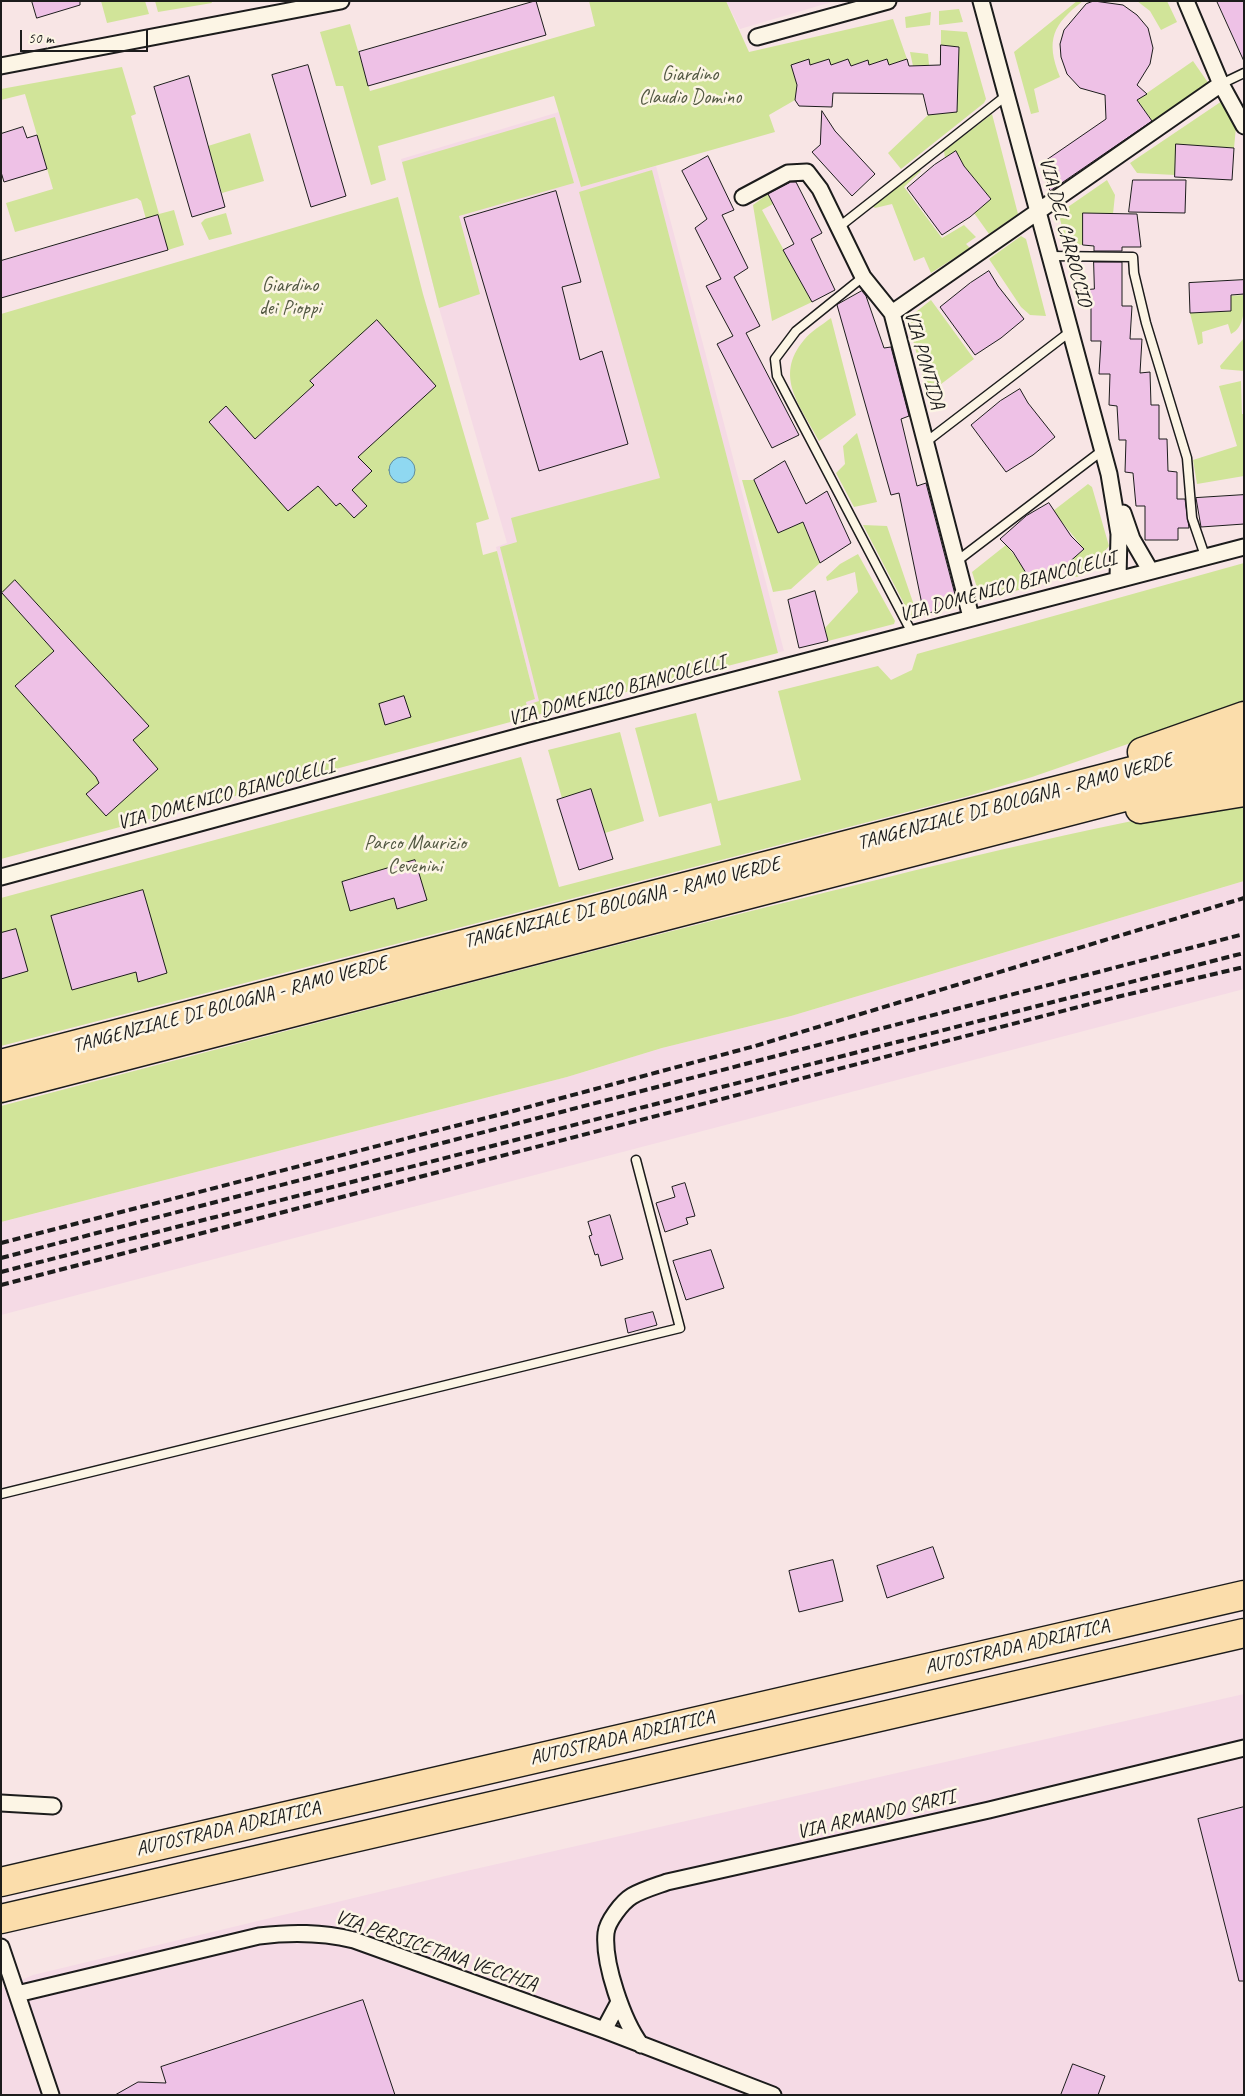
<!DOCTYPE html>
<html>
<head>
<meta charset="utf-8">
<style>
  body { margin:0 }
  #map { position:relative; width:1245px; height:2096px; overflow:hidden; background:#f8e5e5; font-family:Caveat,sans-serif }
  canvas { display:block }
  .frame { position:absolute; inset:0; border:2px solid #1c1c1c; pointer-events:none }
  .scale { position:absolute; left:20px; top:30px; width:128px; height:22px; box-sizing:border-box; border:2px solid #1c1c1c; border-top:0; padding-left:6px; font-size:15px; line-height:18px; white-space:nowrap; color:#1c1c1c; -webkit-text-stroke:4px #fcf5e5; paint-order:stroke }
</style>
</head>
<body>
<div id="map">
<canvas width="1245" height="2096"></canvas>
<div class="frame"></div>
<div class="scale">50 m</div>
</div>
<script>
const ctx = document.querySelector('canvas').getContext('2d');
ctx.lineJoin = 'round';
function fillPath(path, color) {
  ctx.fillStyle = color;
  ctx.fill(path, 'evenodd');
}
function trace(path, color, width, dash) {
  ctx.strokeStyle = color;
  ctx.lineWidth = width;
  ctx.lineCap = dash ? 'butt' : 'round';
  ctx.setLineDash(dash || []);
  ctx.stroke(path);
}
function write(font, color, halo, rows, align = 'center') {
  ctx.font = font + ' Caveat,sans-serif';
  ctx.lineWidth = 5;
  ctx.setLineDash([]);
  ctx.textBaseline = 'middle';
  ctx.strokeStyle = halo;
  ctx.fillStyle = color;
  for (const [text, x, y, turn = 0] of rows) {
    ctx.save();
    ctx.translate(x, y);
    ctx.rotate((+turn || 0) * Math.PI / 180);
    ctx.textAlign = isNaN(turn) ? turn : align;
    if (halo) ctx.strokeText(text, 0, 0);
    ctx.fillText(text, 0, 0);
    ctx.restore();
  }
}
fillPath(new Path2D(`
  M726 1H835L740 29Z
  M559 112 581 187 656 166 784 651 529 717 525 702 535 699 496 547 507 543 439 308 401 159Z
  M1244 881V989L1 1315V1222L567 1077 662 1048 791 1016Z
  M1244 1694V2095H1V1989L33 1975 462 1872Z`), '#f5dae5');
fillPath(new Path2D(`
  M101 1H145L149 14 107 23Z
  M155 1H211L212 3 158 12Z
  M589 1H726L749 52 893 19 907 59 889 65 887 59 869 65 867 60 851 66 848 59 831 65H810L809 60 791 65 797 85 795 100 769 115 775 132 581 187 554 96 378 146 386 180 371 185 343 86H336L320 32 350 24 370 91 595 26Z
  M1077 1H1083C1053 24 1045 40 1060 77L1034 89 1039 112 1031 114 1014 52Z
  M1137 1H1167L1177 22 1161 30 1150 11Z
  M959 9 963 22 939 25V11Z
  M931 12 930 25 906 28 905 17Z
  M941 30 967 32 986 99 984 103 901 169 888 153 928 115 956 112 959 47 941 45Z
  M910 52 928 54 929 65 913 66Z
  M1193 61 1209 84 1154 123 1137 100Z
  M122 67 136 114 131 116 159 214 174 210 184 245 168 250 146 219 141 201 137 198 15 232 6 203 53 189 25 94 1 100V89Z
  M1222 101 1236 127 1234 148 1176 144 1175 175 1137 173 1130 163Z
  M992 114 1018 214 989 234 974 213 991 199 964 166 956 151 945 158 944 151Z
  M555 117 574 183 459 216 480 294 439 308 402 162Z
  M250 133 264 181 222 193 208 146Z
  M919 169 921 171 904 187 942 238 964 225 976 237 966 244 970 248 931 273 924 257 914 261 892 204 875 208 872 206Z
  M652 170 778 653 533 716 530 704 539 701 500 547 517 542 511 518 660 478 579 192Z
  M1107 180 1115 195 1113 214 1083 213V245L1066 243 1060 219 1065 209Z
  M768 194 773 204 762 210 812 302 772 321 753 205Z
  M398 197 423 294 489 519 476 523 483 555 497 551 535 699 526 702 529 717 1 859V314Z
  M226 213 232 234 209 240 201 223 205 219Z
  M1021 236 1026 239 1046 316 1030 315 1021 307 989 259Z
  M1244 295C1244 309 1245 327 1231 334L1228 324 1202 332 1203 343 1198 345 1190 313 1231 311 1230 296Z
  M931 300 974 359 928 394 907 319Z
  M831 318 856 415 819 441C801 406 773 377 804 340 811 331 822 325 831 318Z
  M1244 338V371L1221 369 1220 366Z
  M1241 381 1242 414H1244V476L1197 484 1193 460 1237 446 1219 386Z
  M857 433 877 502 854 507 836 473 845 464 843 446Z
  M742 480H754L778 533 803 522 820 563 791 589 773 592Z
  M1088 484 1092 487 1109 546 1090 570 1077 577 1071 575 1066 565 1084 549 1053 511Z
  M863 525 887 526 918 617 912 619Z
  M1006 545 1026 570 1034 586 981 600 972 572Z
  M858 554 895 621 894 624 828 641 825 628 858 592 855 572 827 581 826 577 840 564Z
  M1244 563V704L1032 777 965 797 1 1046V898L521 757 559 887 721 845 711 803 659 817 635 728 696 713 718 801 801 780 778 691 878 666 891 680 912 670 917 654Z
  M620 732 644 821 605 833 591 789 562 798 548 750Z
  M1244 800V881L791 1016 662 1048 567 1077 1 1222V1106C256 1039 511 971 767 907 925 868 1083 827 1244 800Z`), '#d1e499');
const water = new Path2D(`
  M389 470a13 13 0 1 1 26 0a13 13 0 1 1-26 0Z`);
fillPath(water, '#8fd8f1');
trace(water, '#618d9c', 1);
const building = new Path2D(`
  M32 1H80V5L37 18Z
  M536 1 546 35 368 86 359 52Z
  M1094 1 1123 5 1137 15 1148 28 1153 48 1150 64 1137 85 1147 94 1137 100 1152 121 1050 191 1042 163 1106 119 1105 95 1080 88 1067 74 1061 57 1060 44 1064 30 1086 4Z
  M1217 1H1244V61Z
  M941 45 959 47 957 112 928 115 923 94 833 93 832 107 799 106 795 100 797 85 791 65 809 59 810 65 829 59 831 65 848 59 851 66 868 60 869 65 887 59 889 65 907 59 909 66 940 65Z
  M308 65 346 196 311 207 272 75Z
  M189 76 225 207 192 217 154 87Z
  M822 111 835 131 875 174 852 196 812 152 820 145Z
  M23 127 27 138 37 135 47 169 4 182 1 172V134Z
  M1176 144 1234 148 1232 180 1175 177Z
  M956 151 964 166 991 199 970 217 942 235 907 188 934 165Z
  M708 156 734 210 722 215 748 268 734 277 760 326 746 333 799 435 772 448 717 344 733 336 706 286 721 279 695 228 707 219 682 171Z
  M1133 180H1186L1185 213 1129 212Z
  M791 182H796L822 233 811 239 835 290 812 302 783 250 794 244 768 194Z
  M556 191 581 282 562 287 580 360 602 351 628 444 539 471 464 218Z
  M1083 213 1137 214 1141 247H1122V251H1094V246L1083 245Z
  M158 215 168 250 1 298V261Z
  M1094 262H1122V306H1132L1130 339H1142L1140 373 1150 372 1151 405H1159V439H1167L1168 471 1177 472V499H1185L1189 528H1178V540H1145V506H1136L1133 473 1125 472 1126 440H1119L1117 406 1109 405 1110 374H1099L1101 341H1091V306H1082L1081 290 1094 289Z
  M989 271 998 286 1024 319 1001 338 975 355 940 307 970 283Z
  M1244 280V294L1231 295V311L1190 313 1189 283Z
  M862 291 866 296 884 348 891 347 909 416 901 419 917 486 926 483 958 606 924 614 899 493 891 495 837 305Z
  M377 320 436 386 358 457 372 471 352 490 367 506 354 518 340 503 336 506 318 486 288 511 209 422 226 406 255 439 314 385 310 381Z
  M1020 389 1028 403 1055 437 1033 455 1006 472 971 425 1000 401Z
  M785 461 806 504 827 491 851 543 820 563 803 522 778 533 754 480Z
  M1244 495V524L1201 527 1196 498Z
  M1049 503 1071 536 1084 549 1058 572 1034 586 1013 552 1000 539 1026 516Z
  M15 580 149 726 133 740 158 769 106 816 86 794 99 783 96 777 15 686 54 651 2 593Z
  M815 591 828 641 799 648 788 600Z
  M404 696 411 717 385 725 379 704Z
  M591 789 613 859 579 870 557 800Z
  M415 860 427 900 397 909 394 898 350 911 342 882Z
  M143 890 167 973 138 982 136 972 72 990 51 916Z
  M16 929 28 971 1 979V933Z
  M685 1183 695 1216 686 1218 688 1224 665 1232 656 1203 675 1197 672 1187Z
  M610 1215 623 1259 601 1266 598 1254 595 1255 589 1236 592 1235 588 1222Z
  M711 1250 724 1288 686 1300 673 1261Z
  M653 1312 657 1325 628 1333 625 1319Z
  M933 1547 944 1578 887 1598 877 1566Z
  M833 1560 843 1601 799 1612 789 1571Z
  M1244 1807V1981H1239L1198 1819Z
  M363 2000 395 2095H115L138 2082 166 2083 161 2067Z
  M1073 2064 1105 2076 1098 2095H1061Z`);
fillPath(building, '#eec1e6');
trace(building, '#1c1c1c', 1);
const service = new Path2D(`
  M1221 84 1244 73
  M839 227 1007 95
  M1050 256 1133 257 1134 273 1146 323 1187 458 1192 518 1205 556
  M863 277 796 331 775 359 777 376 912 633
  M926 442 1071 331
  M957 561 1103 450
  M1 1494 680 1328 636 1160`);
const minor = new Path2D(`
  M981 1 1109 474 1119 534 1118 579
  M1186 1 1221 84 1244 126
  M757 37 888 1
  M1 66 341 1
  M743 197 788 173 807 172 820 189 863 277 892 313 971 617
  M892 313 1221 84
  M1123 513 1132 539 1150 570
  M1 877 528 734 1244 547
  M1 1803 53 1806
  M1 1947 51 2095
  M17 1994 259 1936C292 1932 321 1932 354 1940L604 2030 773 2095
  M604 2030 619 2002
  M641 2045C623 2021 603 1963 606 1933 607 1922 622 1902 632 1896 642 1890 656 1886 667 1882L989 1810 1244 1748`);
const motorway = new Path2D(`
  M1142 752 1244 716
  M1140 809 1244 792
  M1 1064 1244 742
  M1 1088 1244 766
  M1 1882 1244 1595
  M1 1919 1244 1633`);
trace(service, '#1c1c1c', 11);
trace(minor, '#1c1c1c', 19);
trace(motorway, '#1c1c1c', 31);
trace(service, '#fcf5e5', 8);
trace(minor, '#fcf5e5', 15);
trace(motorway, '#fbddab', 28);
trace(new Path2D(`
  M1 1243 517 1110 755 1046 1244 898
  M1 1258 1244 934
  M1 1272 1244 953
  M1 1285 1117 997 1244 967`), '#1c1c1c', 4, [8, 4]);
write('20px', '#525842', '#fcf5e5', [
  ["Giardino",690,75],
  ["Claudio Domino",690,98],
  ["Giardino",290,286],
  ["dei Pioppi",290,309],
  ["Parco Maurizio",415,844],
  ["Cevenini",415,867]
]);
write('20px', '#1c1c1c', '#fcf5e5', [
  ["VIA DEL CARROCCIO",1065,232,75],
  ["VIA PONTIDA",924,360,74],
  ["VIA DOMENICO BIANCOLELLI",1008,587,-15],
  ["VIA DOMENICO BIANCOLELLI",617,691,-15],
  ["VIA DOMENICO BIANCOLELLI",226,795,-15],
  ["TANGENZIALE DI BOLOGNA - RAMO VERDE",1015,802,-15],
  ["TANGENZIALE DI BOLOGNA - RAMO VERDE",622,903,-14],
  ["TANGENZIALE DI BOLOGNA - RAMO VERDE",230,1005,-15],
  ["AUTOSTRADA ADRIATICA",1017,1647,-13],
  ["AUTOSTRADA ADRIATICA",622,1738,-13],
  ["VIA ARMANDO SARTI",876,1815,-13],
  ["AUTOSTRADA ADRIATICA",228,1829,-13],
  ["VIA PERSICETANA VECCHIA",436,1951,19]
]);
</script>
</body>
</html>
